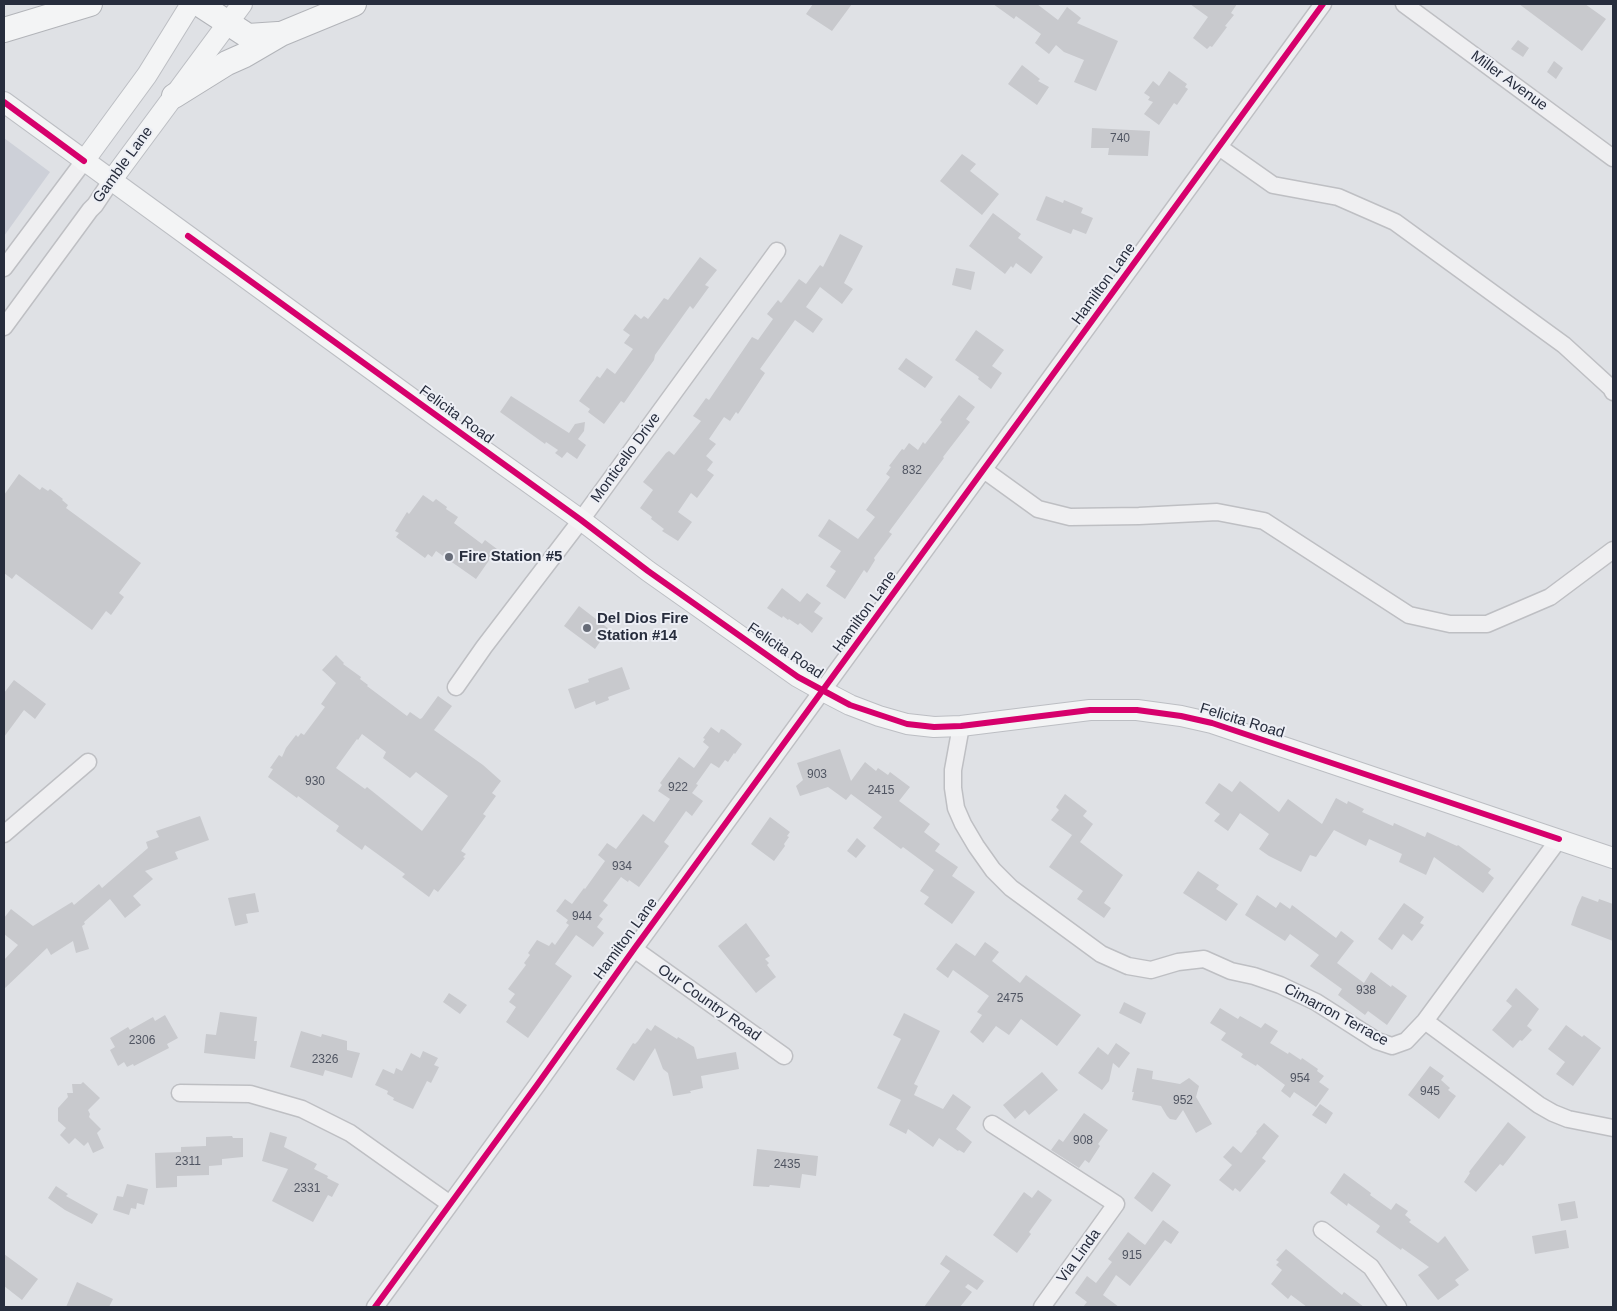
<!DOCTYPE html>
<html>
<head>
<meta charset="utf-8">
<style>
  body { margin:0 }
  #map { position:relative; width:1617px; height:1311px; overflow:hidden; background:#dfe1e5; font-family:Helvetica,sans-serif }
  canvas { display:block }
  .frame { position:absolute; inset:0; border:5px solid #272d3d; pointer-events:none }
</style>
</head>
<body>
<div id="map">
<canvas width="1617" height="1311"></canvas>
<div class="frame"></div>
</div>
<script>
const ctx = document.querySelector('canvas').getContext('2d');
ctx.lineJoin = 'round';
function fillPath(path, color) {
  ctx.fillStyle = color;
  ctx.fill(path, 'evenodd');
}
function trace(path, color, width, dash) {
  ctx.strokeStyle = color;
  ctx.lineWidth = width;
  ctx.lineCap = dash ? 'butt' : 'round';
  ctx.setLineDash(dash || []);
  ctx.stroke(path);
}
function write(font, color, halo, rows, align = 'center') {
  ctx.font = font + ' Helvetica,sans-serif';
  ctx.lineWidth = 4;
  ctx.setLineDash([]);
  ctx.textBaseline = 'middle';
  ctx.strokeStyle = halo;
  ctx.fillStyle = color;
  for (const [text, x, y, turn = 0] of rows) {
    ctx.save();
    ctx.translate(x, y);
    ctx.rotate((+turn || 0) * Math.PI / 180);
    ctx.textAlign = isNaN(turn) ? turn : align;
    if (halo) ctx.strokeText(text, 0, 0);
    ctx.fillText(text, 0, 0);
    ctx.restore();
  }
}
fillPath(new Path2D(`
  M4 138 50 172 4 236Z`), '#cdd0d8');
fillPath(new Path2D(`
  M813 4H852L832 31 806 14Z
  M993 4H1037L1058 20 1067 7 1081 18 1077 23 1118 41 1096 91 1074 82 1084 60 1064 52 1056 45 1049 54 1035 43 1041 34 1016 16 1014 19Z
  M1190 4H1237L1231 13 1234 15 1225 26 1227 27 1212 47 1210 46 1207 49 1193 38 1208 17Z
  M1519 4H1585L1606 19 1582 51Z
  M1518 40 1529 48 1523 57 1511 49Z
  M1554 61 1563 68 1556 79 1547 72Z
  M1022 65 1040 79 1038 81 1049 87 1037 105 1008 84Z
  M1169 71 1187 84 1185 87 1188 89 1177 105 1174 103 1159 125 1144 114 1153 102 1148 100 1150 97 1144 93 1153 81 1159 86Z
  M1092 128 1150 131 1148 156 1108 155 1109 148H1091Z
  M962 154 976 164 970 171 999 194 982 215 940 181Z
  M1046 196 1063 203 1064 200 1083 208 1081 213 1093 218 1086 234 1073 229 1071 234 1036 220Z
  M993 213 1021 234 1018 238 1043 257 1031 274 1016 263 1013 268 1011 266 1005 274 969 246Z
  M840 234 863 246 844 283 853 289 842 304 820 287 806 307 823 319 813 333 795 320 760 369 765 373 738 414 736 412 730 421 724 417 709 439 716 444 706 456 713 462 707 470 714 475 697 498 691 493 678 512 692 522 678 541 662 531 664 529 651 519 652 517 640 508 653 490 643 482 666 453 669 451 674 455 701 421 693 416 706 398 709 400 752 337 758 340 773 319 767 314 778 300 781 303 799 279 806 284 820 265 823 267Z
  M700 257 717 270 705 285 709 287 693 309 690 306 655 355 654 360 624 403 621 401 604 424 588 412 590 409 579 401 597 376 600 378 607 368 615 374 633 349 624 343 630 335 623 330 635 314 641 319 644 316 648 319 664 298 668 300Z
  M956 268 975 272 971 290 952 285Z
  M976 330 1004 350 992 366 1002 373 991 389 978 379 979 377 955 360Z
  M906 358 933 377 925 388 898 369Z
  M959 395 975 407 966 419 970 422 943 457 944 458 891 529 889 532 892 534 874 558 875 560 867 573 864 570 845 599 826 586 836 571 830 567 841 551 818 536 829 519 858 539 875 517 866 510 890 477 886 474 891 467 889 466 902 449 904 450 909 443 918 450 923 442 925 444 942 422 940 420Z
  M511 396 569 433 575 424 585 422 584 431 578 439 586 445 577 459 567 452 562 458 555 453 558 450 546 442 545 444 500 412Z
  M19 474 40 490 42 487 48 491 50 489 63 499 62 500 68 505 66 508 141 563 119 593 124 597 111 615 106 611 92 630 16 574 12 579 4 573V495Z
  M423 495 433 502 436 499 447 507 446 509 458 517 454 523 482 544 485 540 497 549 476 579 436 551 432 557 428 554 425 558 396 537 399 533 395 531 407 512 409 514Z
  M782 588 800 602 807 593 821 603 814 612 823 618 812 633 800 623 798 625 789 619 788 620 783 616 782 618 767 608Z
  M579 606 609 629 595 649 564 626Z
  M336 655 344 663 343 664 361 677 360 679 368 685 367 686 407 716 410 712 420 719 422 718 438 696 452 706 434 730 483 765 501 781 492 793 496 796 483 814 486 816 461 851 466 854 463 857 465 858 438 892 434 889 429 897 402 877 405 874 365 845 362 850 336 831 339 826 325 816 298 796 297 798 268 777 273 769 270 768 279 755 282 757 286 748 296 735 298 737 301 733 304 735 325 707 321 704 336 683 322 670ZM362 734 386 752 383 758 410 778 416 772 448 796 422 831 367 787 365 789 336 768 357 739 358 740Z
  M622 667 630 689 608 697 609 700 596 705 595 701 575 709 568 689 589 682 588 679Z
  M14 680 46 704 35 719 24 710 4 737V693Z
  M711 727 719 733 721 729 724 730 742 744 735 754 734 753 728 762 725 760 719 768 711 763 696 784 698 785 692 793 703 801 692 816 686 811 664 842 669 846 639 887 629 880 628 882 621 877 603 901 608 905 599 916 603 919 597 927 604 933 593 947 576 935 555 964 572 976 528 1038 506 1022 516 1007 509 1002 515 994 508 989 526 965 524 963 530 955 528 953 537 940 549 946 552 942 555 945 569 925 566 923 568 920 556 911 565 899 572 904 584 888 585 889 605 861 598 855 607 843 616 849 643 814 654 822 670 799 658 791 662 785 660 783 679 757 694 768 709 747 703 742 705 739 703 738Z
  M840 749 851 781 865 762 876 771 878 768 888 775 890 772 910 787 899 801 930 824 924 832 940 844 935 851 958 867 952 876 975 892 952 924 924 904 929 897 920 891 934 870 903 847 901 849 873 828 882 817 851 794 846 800 828 787 800 796 796 786 803 780 797 763Z
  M1240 781 1279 812 1288 799 1322 824 1336 798 1347 804 1348 801 1364 809 1362 812 1393 826 1394 823 1425 837 1427 832 1457 846 1458 845 1491 869 1488 873 1494 878 1483 893 1434 857 1426 875 1399 862 1402 854 1369 839 1366 846 1334 830 1316 857 1310 855 1301 872 1269 856 1259 849 1269 834 1240 813 1228 831 1214 821 1220 814 1205 803 1219 783 1232 792Z
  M1065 794 1087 811 1083 816 1093 824 1080 842 1123 875 1104 903 1111 908 1104 918 1077 899 1083 891 1049 867 1072 835 1051 820 1059 810 1056 807Z
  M200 816 209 840 175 852 178 859 145 871 153 879 133 896 141 905 125 918 110 899 84 922 85 924 82 926 89 949 76 953 73 941 51 955 47 948 4 989V960L18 945 4 934V918L11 909 33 926 72 902 74 905 99 884 102 888 148 848 146 842 159 837 156 831Z
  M770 817 790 832 787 836 789 837 784 844 785 846 774 861 751 844Z
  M857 838 866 846 856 858 847 851Z
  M1198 871 1219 885 1216 889 1238 904 1226 921 1183 893Z
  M255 893 259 912 246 914 248 923 235 926 228 898Z
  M1257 895 1276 908 1280 902 1290 909 1292 905 1336 938 1341 931 1354 941 1337 963 1364 983 1371 972 1391 987 1392 985 1407 996 1387 1025 1368 1011 1365 1015 1338 995 1342 989 1310 966 1319 955 1290 934 1285 941 1245 915Z
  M1582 896 1598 902 1599 899 1613 904V941L1571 925 1577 907Z
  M1404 903 1424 917 1420 923 1424 925 1412 941 1403 934 1392 950 1378 939Z
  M746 923 770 956 765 959 769 963 767 965 776 977 756 993 718 946Z
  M985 942 999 952 992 961 1020 983 1026 975 1081 1015 1057 1046 1021 1019 1009 1035 996 1026 983 1043 970 1032 982 1015 977 1012 989 996 953 970 948 978 936 969 956 943 975 956Z
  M1516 988 1539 1009 1527 1026 1532 1030 1522 1041 1520 1040 1513 1048 1492 1030 1512 1006 1506 1001Z
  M449 993 467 1005 460 1014 443 1002Z
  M1124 1002 1146 1013 1141 1024 1119 1013Z
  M1220 1008 1238 1019 1240 1016 1261 1028 1265 1023 1278 1031 1270 1043 1288 1054 1289 1052 1301 1060 1302 1058 1318 1069 1317 1071 1324 1076 1319 1082 1329 1089 1316 1107 1294 1092 1290 1098 1281 1091 1285 1085 1257 1064 1256 1066 1241 1057 1243 1054 1221 1040 1226 1033 1210 1023Z
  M220 1012 257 1017 254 1041H257L255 1059 204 1053 206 1034 216 1035Z
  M904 1013 940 1031 914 1084 918 1086 914 1095 943 1109 953 1094 971 1107 956 1129 972 1142 964 1153 959 1150 958 1151 939 1138 933 1147 908 1129 906 1134 889 1125 901 1100 877 1088 901 1039 893 1035Z
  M165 1015 178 1038 167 1044 169 1048 134 1066 133 1064 127 1067 124 1062 118 1066 110 1050 115 1047 110 1038 128 1027 130 1030 153 1017 155 1021Z
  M655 1025 677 1039 678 1037 694 1047 697 1059 736 1052 739 1069 701 1076 703 1088 690 1091 691 1093 673 1096 668 1073 663 1069 655 1048 634 1081 616 1069 633 1043 635 1044 638 1041 647 1028 651 1031Z
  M1566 1025 1582 1037 1584 1035 1601 1048 1573 1086 1556 1074 1565 1062 1548 1049Z
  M301 1031 321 1037 322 1034 347 1041V1050L360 1053 352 1078 325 1070 323 1076 290 1067Z
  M1116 1043 1130 1053 1119 1068 1113 1063 1109 1081 1102 1090 1078 1073 1098 1047 1108 1055Z
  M423 1051 438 1058 434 1065 439 1067 431 1083 427 1081 413 1109 393 1100 394 1098 387 1094 388 1091 375 1085 383 1069 394 1074 396 1068 402 1071 411 1053 420 1058Z
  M1430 1066 1444 1076 1441 1080 1450 1088 1448 1090 1456 1096 1439 1119 1408 1095Z
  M1137 1068 1153 1071 1152 1079 1180 1084 1189 1078 1199 1086 1196 1097 1212 1124 1196 1133 1183 1110 1176 1120 1170 1119 1167 1116 1161 1106 1132 1100 1134 1092H1132Z
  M1042 1072 1058 1090 1029 1115 1025 1110 1015 1119 1003 1105Z
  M83 1082 100 1098 88 1110 90 1114 89 1117 101 1129 97 1133 104 1148 93 1153 88 1142 84 1146 75 1138 69 1144 60 1135 66 1128 58 1121V1108L68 1097 67 1093H73L72 1084H81Z
  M1320 1104 1333 1113 1326 1124 1312 1115Z
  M1084 1113 1108 1130 1098 1144 1100 1146 1089 1163 1085 1160 1079 1168 1051 1150 1059 1139 1063 1142Z
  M1508 1122 1526 1137 1503 1166 1500 1164 1476 1192 1464 1182 1470 1173 1469 1172Z
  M1264 1123 1279 1136 1262 1158 1266 1161 1240 1192 1235 1188 1233 1191 1219 1180 1232 1165 1223 1157 1233 1146 1241 1153 1257 1133 1256 1132Z
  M270 1132 287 1137 284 1147 317 1164 314 1169 328 1176 327 1178 339 1184 332 1197 328 1195 313 1222 272 1201 288 1169 262 1161Z
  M232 1136 233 1138H243V1157L222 1159V1165L209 1166V1175L177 1176V1187L156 1188 155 1153 181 1152V1147L206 1146V1137Z
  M757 1149 818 1156 816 1176 802 1174 800 1188 770 1185 769 1187 753 1186Z
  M1153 1172 1171 1185 1152 1212 1134 1198Z
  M1344 1173 1371 1193 1370 1195 1391 1210 1396 1203 1408 1211 1405 1215 1411 1220 1409 1222 1438 1243 1445 1236 1469 1270 1455 1280 1459 1285 1438 1300 1418 1275 1429 1267 1402 1248 1401 1250 1376 1232 1380 1226 1348 1203 1347 1206 1330 1193Z
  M127 1184 148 1189 144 1205 137 1203 136 1209 131 1208 129 1215 113 1210 117 1196 123 1197Z
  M56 1186 68 1194 66 1196 98 1214 92 1224 65 1210 48 1198Z
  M1038 1190 1052 1200 1029 1232 1031 1234 1017 1253 993 1235 1024 1192 1032 1198Z
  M1575 1201 1578 1218 1561 1221 1558 1204Z
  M1163 1220 1179 1232 1171 1244 1165 1240 1130 1286 1116 1275 1103 1295 1119 1307H1083L1087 1302 1075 1293 1087 1276 1096 1283 1112 1262 1108 1259 1128 1232 1145 1245Z
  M1566 1230 1569 1248 1535 1254 1532 1236Z
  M1286 1249 1342 1295 1344 1292 1364 1307H1307L1291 1295 1288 1299 1271 1284 1282 1270 1276 1265 1279 1262 1276 1260Z
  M4 1254 38 1279 22 1300 4 1286Z
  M946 1255 984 1281 977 1290 968 1284 965 1287 972 1292 960 1307H924L950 1271 940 1264Z
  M77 1282 113 1299 109 1307H66Z`), '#c8c9cd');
const minor = new Path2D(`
  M1404 4 1613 158
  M1219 147 1273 185 1338 197 1395 222 1564 345 1611 388 1613 392
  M4 268 84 161
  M4 327 90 210 95 205 111 181
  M984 470 1038 509 1070 517 1139 516 1217 512 1264 521 1409 615 1450 624H1487L1550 597 1613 550
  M456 687 484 647 581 520 777 251
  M961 726 953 770V788L956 808 963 824 976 846 993 870 1011 888 1101 954 1128 966 1151 970 1178 962 1204 959 1231 971 1254 976 1280 985 1316 1002 1377 1041 1392 1046 1406 1041 1425 1021 1559 839
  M4 834 88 762
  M634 949 784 1056
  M1425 1021 1539 1105 1553 1113 1568 1119 1613 1128
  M180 1093 250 1094 302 1109 350 1133 450 1204
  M992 1124 1116 1204 1042 1307
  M1322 1230 1371 1267 1398 1307
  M375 1307 537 1085 634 949 1323 4`);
const major = new Path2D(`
  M4 102 448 425 581 520 648 571 798 677 823 691 850 705 879 716 907 724 934 727 961 726 1090 710H1137L1181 716 1212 723 1613 858
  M84 161 147 75 191 4
  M111 181 242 4`);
const highway = new Path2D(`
  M199 4 248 36 278 34
  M4 30 90 4
  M174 96 227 63 245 55 281 34 354 4`);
trace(minor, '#bebfc3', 19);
trace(major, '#bcbec3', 22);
trace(highway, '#b2b4b9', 26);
trace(minor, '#efeff1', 16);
trace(major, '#f3f4f5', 20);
trace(highway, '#f3f4f5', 24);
trace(new Path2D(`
  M4 102 84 161
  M188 236 581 520 648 571 798 677 850 705 907 724 934 727 961 726 1090 710H1137L1181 716 1212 723 1559 839
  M375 1307 537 1085 634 949 1323 4`), '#d6006c', 6);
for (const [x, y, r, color] of [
  [449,557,5,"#676c78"],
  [587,628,5,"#676c78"]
]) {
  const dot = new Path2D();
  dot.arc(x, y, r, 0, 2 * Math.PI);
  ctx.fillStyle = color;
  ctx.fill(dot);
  trace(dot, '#edeff5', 2);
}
write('12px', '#505562', null, [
  ["740",1120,139],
  ["832",912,471],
  ["903",817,775],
  ["930",315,782],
  ["922",678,788],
  ["2415",881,791],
  ["934",622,867],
  ["944",582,917],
  ["938",1366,991],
  ["2475",1010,999],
  ["2306",142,1041],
  ["2326",325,1060],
  ["954",1300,1079],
  ["945",1430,1092],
  ["952",1183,1101],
  ["908",1083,1141],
  ["2311",188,1162],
  ["2435",787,1165],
  ["2331",307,1189],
  ["915",1132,1256]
]);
write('15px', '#272d3d', '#edeff5', [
  ["Miller Avenue",1509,81,36],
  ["Gamble Lane",123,165,-54],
  ["Hamilton Lane",1104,284,-54],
  ["Felicita Road",456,415,36],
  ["Monticello Drive",626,458,-54],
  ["Hamilton Lane",865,612,-54],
  ["Felicita Road",785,651,34],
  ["Felicita Road",1242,721,17],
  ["Hamilton Lane",626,939,-54],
  ["Our Country Road",709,1003,35],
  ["Cimarron Terrace",1336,1015,28],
  ["Via Linda",1079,1256,-54]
]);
write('bold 15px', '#272d3d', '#edeff5', [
  ["Fire Station #5",459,557],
  ["Del Dios Fire",597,619],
  ["Station #14",597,636]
], 'left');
</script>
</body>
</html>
